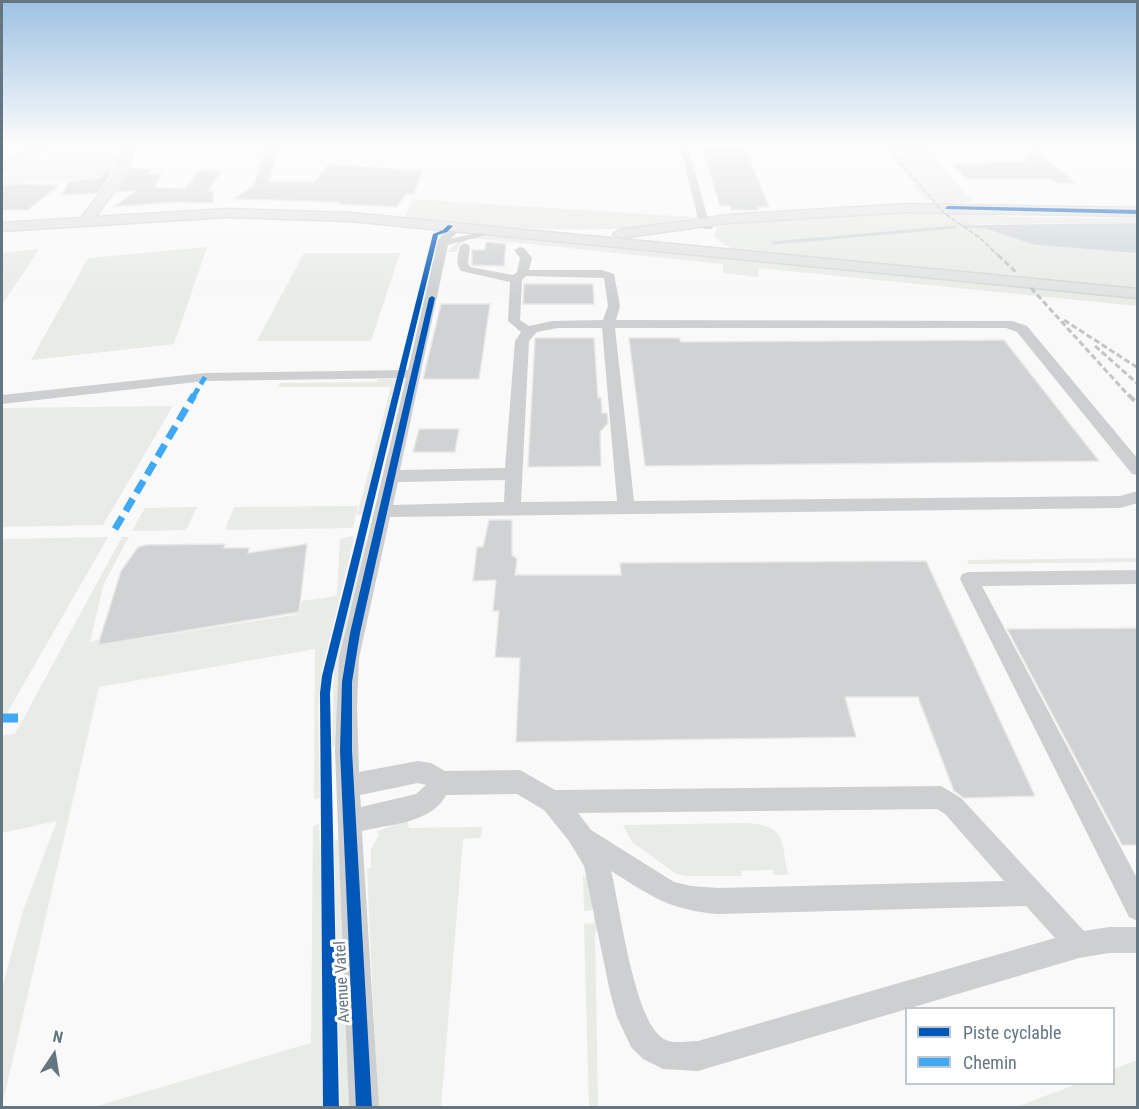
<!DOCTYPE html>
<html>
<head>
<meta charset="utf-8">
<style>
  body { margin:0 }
  #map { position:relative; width:1139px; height:1109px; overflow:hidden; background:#f9f9f9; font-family:"Roboto Condensed",sans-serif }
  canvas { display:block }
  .frame { position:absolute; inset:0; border:3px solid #657683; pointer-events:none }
  .legend { position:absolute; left:905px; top:1007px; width:210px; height:78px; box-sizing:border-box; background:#fff; border:2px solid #c1c8cd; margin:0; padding:8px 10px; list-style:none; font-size:18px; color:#657683 }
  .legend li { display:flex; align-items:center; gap:12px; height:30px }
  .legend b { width:30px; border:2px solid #c1c8cd }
  .north { position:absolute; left:24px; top:1025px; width:60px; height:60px; -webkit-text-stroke:4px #fff; paint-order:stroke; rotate:12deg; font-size:16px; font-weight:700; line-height:24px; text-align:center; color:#657683 }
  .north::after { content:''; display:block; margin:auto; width:21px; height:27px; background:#657683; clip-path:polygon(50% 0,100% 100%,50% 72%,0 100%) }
</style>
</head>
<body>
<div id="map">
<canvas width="1139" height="1109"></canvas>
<div class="frame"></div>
<ul class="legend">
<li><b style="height:8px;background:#0057b8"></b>Piste cyclable</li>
<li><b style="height:8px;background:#3fa9f5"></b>Chemin</li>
</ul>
<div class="north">N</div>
</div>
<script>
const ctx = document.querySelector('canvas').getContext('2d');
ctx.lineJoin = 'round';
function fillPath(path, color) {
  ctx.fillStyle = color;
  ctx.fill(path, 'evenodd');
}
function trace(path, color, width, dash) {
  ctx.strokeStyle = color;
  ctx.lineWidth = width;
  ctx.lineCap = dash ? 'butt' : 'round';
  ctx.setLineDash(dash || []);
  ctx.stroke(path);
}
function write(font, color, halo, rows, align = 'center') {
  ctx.font = font + ' "Roboto Condensed",sans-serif';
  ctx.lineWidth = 6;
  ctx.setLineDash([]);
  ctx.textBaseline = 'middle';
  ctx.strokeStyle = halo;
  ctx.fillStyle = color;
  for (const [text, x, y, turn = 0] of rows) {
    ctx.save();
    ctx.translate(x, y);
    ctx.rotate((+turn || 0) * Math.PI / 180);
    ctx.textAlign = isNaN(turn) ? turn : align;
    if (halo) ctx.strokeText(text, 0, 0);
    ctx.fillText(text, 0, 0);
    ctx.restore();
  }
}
fillPath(new Path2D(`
  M883 146H923L974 202 939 204 924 199Z
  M119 156 113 171H104L100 178 2 183V177L26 160Z
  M412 199 695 217C600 241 501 225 405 218Z
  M923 211 969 212 1009 217 1137 218V223L976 224 1035 245 1137 253V290L783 256C762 253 727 255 714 235L717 227 732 223Z
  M483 236 513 237 1137 297V306L759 268 758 277 723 273V264L471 238 460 244 456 252H448C455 240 471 238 483 236Z
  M207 247 174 344 31 360 88 258Z
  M39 249 2 305V253Z
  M304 253H400L371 341H257Z
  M378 379H398L364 515H357L391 387H278L280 383 377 382Z
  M173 406 103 525 2 527V408Z
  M358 506 353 528 225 530 234 507Z
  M197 507 186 530 132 531 145 508Z
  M352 536 354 539 322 670 318 708 320 798 314 799 315 649 99 687 2 1106V988L23 911 57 821 2 833V735L15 734 122 537H129L104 583 90 642 101 639 102 643 107 644 294 615 300 612 302 601 337 596 340 539Z
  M108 537 6 715H2V539Z
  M364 541H369L338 677V745L332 746 334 667Z
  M1138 558 1137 562 969 564 967 560Z
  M407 821 409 828 482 827 481 838 463 839 441 1107H378L367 869 371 868V849L379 835 377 831Z
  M746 823C787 826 781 839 788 875H774L773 870 741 871 742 876H687L676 874 632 842 623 825Z
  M319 824 320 845H324L327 1107H94L311 1043 313 826Z
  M341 839 349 1107H340L334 841Z
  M583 874C598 891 598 910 598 931L595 932 598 1107H589L584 924 594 923V910L584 911Z
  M1137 1060V1107H1016L1077 1084H1114V1069Z`), '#e8ebe6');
fillPath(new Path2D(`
  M1137 223V253L1035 245 975 225Z`), '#ced6d9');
trace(new Path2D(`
  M963 226 983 227
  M773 243 955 227`), '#ced6d9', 3);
const building = new Path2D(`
  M267 146H279L269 182H314L329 164 422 171 414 194H406L397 207 339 204 340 202 233 199 253 186Z
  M702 147H745L769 207H758L759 210H731L730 206H720Z
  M1033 148 1076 183H1056L1050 179H967L951 164 1031 162 1025 158Z
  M151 168 149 174 162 173 155 187 185 189 198 171 222 170 208 191H213V203L176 202 113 207 136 191 117 192 130 169Z
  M104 171H113L98 193 62 195 69 181 100 178Z
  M2 185 18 184 59 185 28 210H2Z
  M486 242 506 244 504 266 472 265V250H485Z
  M524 284H593L594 304H523Z
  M441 304H490L479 379H423Z
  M535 338H594L598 398H601L602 413H607L608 423 600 432 601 466 528 467Z
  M629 338H679L681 342 1004 340 1099 461 645 466Z
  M419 429H459L455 452H413Z
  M489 520H512V555L517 559 515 575H621L620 563 926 561 1035 796 964 798 954 791 918 697H845L856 737 516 742 520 658 495 657 499 611H493L496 580 473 581 477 547H483Z
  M225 544 224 548H249L248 553 307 544 299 612 98 645 121 571 138 547 146 545Z
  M1137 628V845H1122L1007 629Z`);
fillPath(building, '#d0d2d3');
trace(building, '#e8e8e8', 1.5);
const major = new Path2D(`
  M33 146H46L2 172V164Z
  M125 146H136L125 177 95 217 228 209 350 213 1138 289V298L350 221 228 217 2 231V223L81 218 113 177Z
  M906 204 1138 208V216L906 212 728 223 620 238 613 234 620 230 728 215Z`);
trace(major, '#d5d6d7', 3);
fillPath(new Path2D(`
  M680 146H688L708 219 713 227 712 229H704L698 219Z
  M459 224 464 227 450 239 497 228 502 231 448 245 400 470 505 468 515 341 521 332 508 321 510 282 461 271C455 263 458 256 460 246L465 243 470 246 468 263 470 267 513 275 517 272 520 258 514 250 520 247 524 248 532 258 529 270H602L614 274 620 306 616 320 1012 321 1027 326 1138 459V475L1132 474 1017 332 1006 328H615L634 501 1120 496 1138 491V503L1120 508 390 517 359 658 357 707 359 772 418 761 431 763 445 771 520 770 555 790 941 786 961 798 1084 931 1109 927H1138V953H1109L1079 958 698 1071 663 1069 643 1059 631 1047 617 1017 610 992 584 866 569 841 544 810 517 794 446 795C432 823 391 824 362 831L379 1108H349L335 751 339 658 406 378 205 381 2 404V395L205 373 408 370 438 240 446 231ZM526 276 604 278 608 306 603 320 552 321 529 326 520 320 522 280ZM558 328H602L617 501 521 502 529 341 537 332ZM505 480 504 502 393 505 398 482ZM418 783 426 785 416 794 361 807 360 795ZM937 809 945 814 1004 881 718 888 691 886 674 882 591 830 578 813ZM611 871C651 896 669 910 718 914L1026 906 1055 938 698 1041C688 1041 675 1044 666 1040 634 1027 620 904 611 871Z
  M1138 570V584L982 586 1138 880V921L1129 917 960 579 962 574 969 572Z`), '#cecfd0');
fillPath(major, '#e1e2e2');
trace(new Path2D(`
  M886 146 944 213 980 238 999 256`), '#c3c5c6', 2, [5, 2]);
trace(new Path2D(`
  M998 255 1017 273
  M1031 288 1130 397
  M1064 320 1138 368
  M1095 346 1138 384`), '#c3c5c6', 3, [6, 3]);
trace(new Path2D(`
  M1129 395 1138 405`), '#c3c5c6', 4, [8, 4]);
trace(new Path2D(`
  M193 397 205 377`), '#3fa9f5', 5, [10, 5]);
trace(new Path2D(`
  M115 529 194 395`), '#3fa9f5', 7, [14, 7]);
trace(new Path2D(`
  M2 718H18`), '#3fa9f5', 9, [17, 9]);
fillPath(new Path2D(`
  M948 206 1138 210V214L946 209 945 208Z
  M448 225 453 226 447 232 438 235 332 676 330 693 339 1108H323L320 693 322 676 433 234 443 230Z
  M432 296 435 298 360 633 352 682V751L372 1108H356L340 751 342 682 350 633 429 298Z`), '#0057b8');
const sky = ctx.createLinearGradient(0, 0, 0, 302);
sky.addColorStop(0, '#9dc2e2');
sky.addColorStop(0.48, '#fcfcfc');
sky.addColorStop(1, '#fcfcfc00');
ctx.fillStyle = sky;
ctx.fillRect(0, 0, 1139, 302);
write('16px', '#657683', '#fff', [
  ["Avenue Vatel",343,982,-93]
]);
</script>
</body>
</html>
